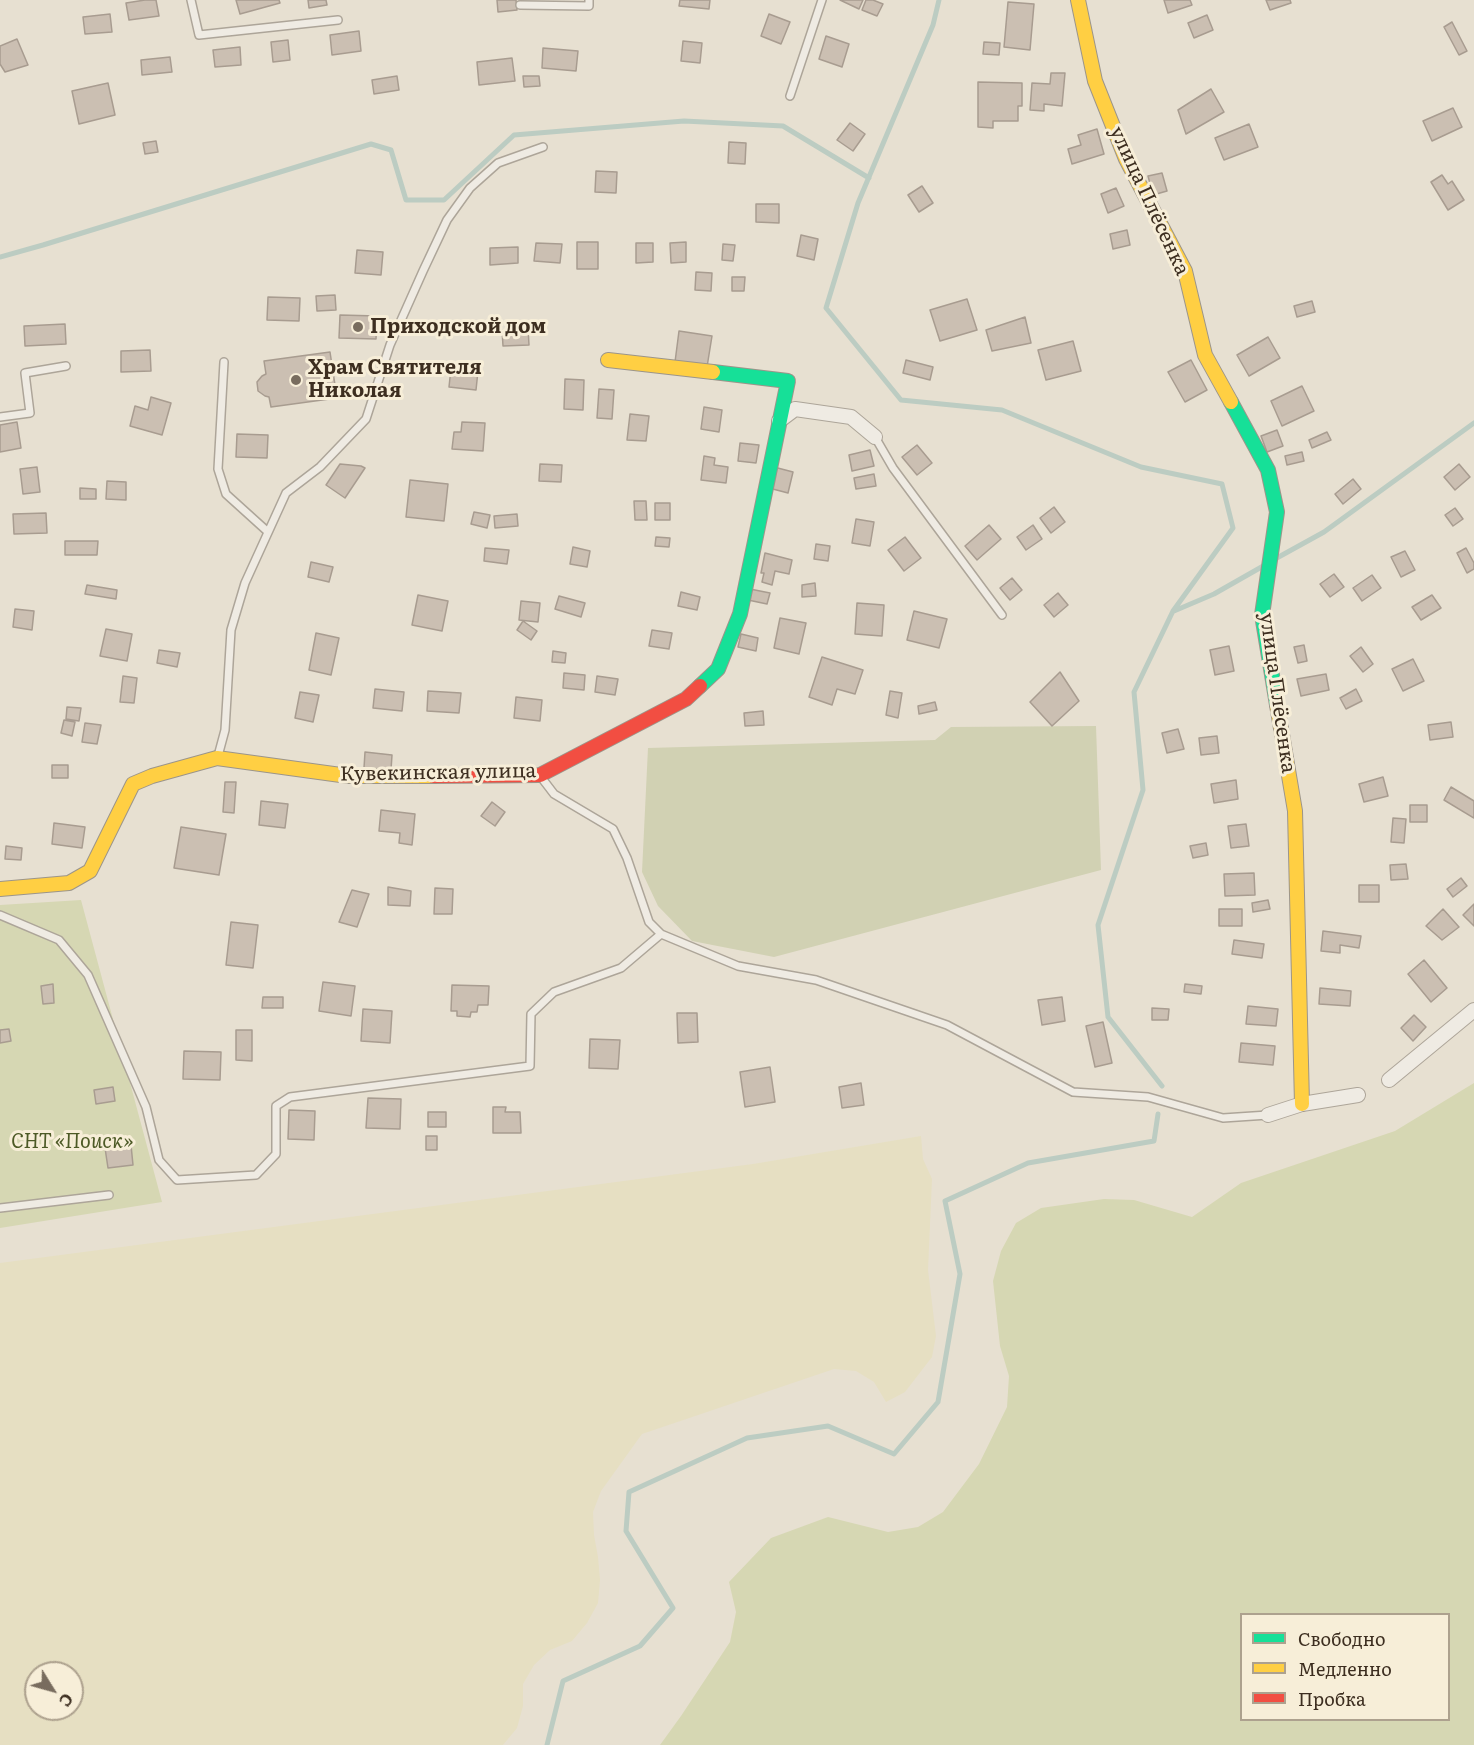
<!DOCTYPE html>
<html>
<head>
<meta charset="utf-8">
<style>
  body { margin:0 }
  #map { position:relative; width:1474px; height:1745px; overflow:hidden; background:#e7e0d1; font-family:Literata,serif }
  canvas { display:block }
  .legend { position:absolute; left:1240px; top:1613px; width:210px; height:108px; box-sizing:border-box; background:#f7eed8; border:2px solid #ada18e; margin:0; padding:8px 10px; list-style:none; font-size:18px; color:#3d2e20 }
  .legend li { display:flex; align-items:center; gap:12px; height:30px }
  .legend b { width:30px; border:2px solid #ada18e }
  .north { position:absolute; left:24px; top:1661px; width:60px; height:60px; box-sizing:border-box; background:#f7eed8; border:2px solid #ada18e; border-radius:50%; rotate:127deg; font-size:16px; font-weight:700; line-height:24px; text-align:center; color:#3d2e20 }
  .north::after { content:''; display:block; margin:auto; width:21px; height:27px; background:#786c5e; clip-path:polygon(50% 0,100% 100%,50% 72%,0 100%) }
</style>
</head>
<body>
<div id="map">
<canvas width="1474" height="1745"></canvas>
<ul class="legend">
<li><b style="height:8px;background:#16e098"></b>Свободно</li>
<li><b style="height:8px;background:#ffcf43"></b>Медленно</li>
<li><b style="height:8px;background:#f24e42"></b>Пробка</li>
</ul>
<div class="north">С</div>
</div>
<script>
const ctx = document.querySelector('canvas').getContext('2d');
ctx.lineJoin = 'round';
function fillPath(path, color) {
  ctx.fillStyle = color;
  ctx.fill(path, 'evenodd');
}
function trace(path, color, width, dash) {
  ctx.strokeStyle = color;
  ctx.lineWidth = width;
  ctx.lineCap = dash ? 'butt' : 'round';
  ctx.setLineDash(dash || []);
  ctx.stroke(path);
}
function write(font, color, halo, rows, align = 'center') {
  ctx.font = font + ' Literata,serif';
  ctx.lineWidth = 6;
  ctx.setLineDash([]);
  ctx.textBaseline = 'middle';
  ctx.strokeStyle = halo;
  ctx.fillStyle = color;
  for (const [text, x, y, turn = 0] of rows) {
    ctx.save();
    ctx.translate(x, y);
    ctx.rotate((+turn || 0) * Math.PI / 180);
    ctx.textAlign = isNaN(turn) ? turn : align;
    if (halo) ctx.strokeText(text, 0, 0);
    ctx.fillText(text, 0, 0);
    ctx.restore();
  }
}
fillPath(new Path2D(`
  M921 1136 923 1159 932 1179 928 1270 936 1336 932 1357 905 1392 886 1402 874 1382 856 1371 834 1369 642 1434 601 1491 593 1512 594 1535 598 1557 600 1580 598 1603 587 1623 572 1641 550 1650 534 1665 523 1684V1706L517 1728 503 1745H0V1263L753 1164ZM36 1673H72V1709H36Z`), '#e6dfc2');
fillPath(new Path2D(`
  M81 900 162 1202 0 1228V905Z
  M1474 1083V1745H660L681 1716 730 1642 736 1612 729 1582 771 1538 828 1517 888 1532 918 1527 943 1512 979 1464 1007 1407 1009 1376 1000 1346 993 1281 1001 1251 1016 1223 1041 1208 1104 1199 1134 1200 1192 1217 1241 1183 1395 1131ZM1242 1614H1448V1720H1242Z`), '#d6d7b3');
fillPath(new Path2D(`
  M1096 726 1101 870 774 957 692 941 658 906 642 872 648 748 935 740 951 727Z`), '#d1d1b3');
trace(new Path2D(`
  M939 0 933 25 858 203 826 308 901 400 1002 410 1141 467 1222 484 1233 528 1173 611 1134 692 1143 790 1098 925 1108 1017 1162 1086
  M0 257 43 245 371 144 391 150 406 200H444L514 135 684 121 783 126 869 178
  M1275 559 1324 532 1474 423
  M1174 611 1214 594 1265 565
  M547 1745 563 1681 640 1646 673 1608 626 1531 629 1492 747 1438 828 1426 894 1454 938 1402 960 1274 945 1201 1028 1163 1154 1141 1158 1114`), '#bcccc2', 5);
const building = new Path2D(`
  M145 0H156L159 16 129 20 126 3Z
  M236 0H279L280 3 240 14Z
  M308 0H326L327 5 309 8Z
  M497 0H516L517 10 498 12Z
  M680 0H710L709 9 679 6Z
  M840 0H863L859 9Z
  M866 0H873L883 4 877 16 862 10Z
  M1164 0H1190L1192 5 1168 13Z
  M1266 0H1290L1291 3 1270 10Z
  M1008 2 1034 4 1030 50 1004 47Z
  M110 14 112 32 85 34 83 17Z
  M769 14 790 22 781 44 761 36Z
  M1207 15 1213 30 1194 38 1188 23Z
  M1452 22 1467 51 1459 55 1444 27Z
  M359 31 361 51 332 55 330 35Z
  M826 36 849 44 842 67 819 59Z
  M17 39 28 65 5 72 0 64V46Z
  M288 40 290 60 273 62 271 42Z
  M683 41 702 43 700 63 681 61Z
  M984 42 1000 43 999 55 983 54Z
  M240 47 241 65 215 67 213 50Z
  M543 48 578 51 576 71 542 68Z
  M170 57 172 72 142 75 141 60Z
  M512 58 515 81 479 85 477 62Z
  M1051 73H1065L1062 106 1044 104V111L1030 110 1032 83 1050 84Z
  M397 76 399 90 374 94 372 80Z
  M523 76H539L540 86 524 87Z
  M978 82 1022 83V106H1018V121H993V128L978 127Z
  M108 83 115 115 79 124 72 91Z
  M1211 89 1224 112 1186 134 1178 110Z
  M1453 108 1462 127 1432 141 1423 121Z
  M850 123 865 134 853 151 837 140Z
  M1249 124 1258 147 1224 160 1215 138Z
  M1097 129 1104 154 1072 164 1068 149 1081 145 1078 135Z
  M156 141 158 152 145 154 143 143Z
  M729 142 746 143 745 164 728 163Z
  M596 171 617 172 616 193 595 192Z
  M1162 173 1167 191 1153 195 1148 176Z
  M1442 175 1448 184 1452 181 1464 200 1448 210 1431 182Z
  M922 186 933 203 919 212 908 195Z
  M1116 188 1124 206 1108 213 1101 194Z
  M756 204H779V223L756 222Z
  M1127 230 1130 245 1113 249 1110 234Z
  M801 235 818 239 814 260 797 256Z
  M577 242H598V269H577Z
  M686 242V262L671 263 670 243Z
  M536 243 562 244 560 263 534 261Z
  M636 243H653V262L636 263Z
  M723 244 735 245 733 261 722 260Z
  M518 247V263L490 265V248Z
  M357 250 383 252 381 275 355 273Z
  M696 272 712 273 711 291 695 290Z
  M732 277H745L744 291H732Z
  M335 295 336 310 317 311 316 296Z
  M268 297 300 298 299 321 267 320Z
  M967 299 977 330 940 341 930 310Z
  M1312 301 1315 312 1297 317 1294 306Z
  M340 315 377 316 376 339 339 338Z
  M1025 317 1031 343 992 351 986 330Z
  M65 324 66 344 25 346 24 326Z
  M528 328 529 345 503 346 502 330Z
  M679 331 712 336 707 367 675 362Z
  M1268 337 1280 358 1249 376 1237 355Z
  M1073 341 1081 371 1046 380 1038 350Z
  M150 350 151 371 121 372V351Z
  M330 352 337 398 271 407 269 397 265 396 258 391 257 382 262 376 266 374 264 361Z
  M906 360 933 367 930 380 903 373Z
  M1191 360 1207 390 1185 402 1168 372Z
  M451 368 478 371 476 390 449 387Z
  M565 379 584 380 583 410 564 409Z
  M1302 386 1314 411 1282 426 1271 401Z
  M599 389 614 390 612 419 597 418Z
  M151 397 171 403 162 435 130 426 135 406 148 410Z
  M704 407 722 410 719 432 701 429Z
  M630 414 649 416 646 441 627 440Z
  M17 422 21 448 0 452V425Z
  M462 422 485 423 483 451 452 449 454 432H461Z
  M1277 430 1283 446 1267 452 1261 436Z
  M1327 432 1331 440 1312 448 1309 440Z
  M237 434 268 435 267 458 236 457Z
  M740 443 759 445 756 463 738 461Z
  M917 445 932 463 917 475 902 457Z
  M870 450 874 466 852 471 849 455Z
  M1302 452 1304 461 1287 465 1285 456Z
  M704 456 715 458 714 465 728 467 726 483 701 480Z
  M340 464 361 466 365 468 345 498 326 485Z
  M540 464 562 465 561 482 539 481Z
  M1459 464 1470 477 1455 490 1444 477Z
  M37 467 40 492 23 494 20 469Z
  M774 467 793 472 788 493 769 488Z
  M874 474 876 486 856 489 854 478Z
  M1353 479 1361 489 1343 504 1335 494Z
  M410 480 448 484 444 521 406 517Z
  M107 481 126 482V500L106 499Z
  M80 488 96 489V499H80Z
  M634 501H646L647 520H635Z
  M655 503H670V520H655Z
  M1054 507 1065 522 1051 533 1040 518Z
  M1455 508 1463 519 1453 526 1445 515Z
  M474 512 490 515 487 528 471 524Z
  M46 513 47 533 14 534 13 514Z
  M517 514 518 526 495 528 494 516Z
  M856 519 874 522 870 546 852 543Z
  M989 525 1001 539 977 560 965 546Z
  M1033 525 1042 539 1026 550 1017 537Z
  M656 537 670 538 669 547 655 546Z
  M905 537 921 558 904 571 888 550Z
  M65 541H98L97 555H65Z
  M816 544 830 546 828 561 814 559Z
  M573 547 590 551 587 567 570 564Z
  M485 548 509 550 507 564 484 561Z
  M1466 548 1474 563V569L1467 573 1457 553Z
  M1405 551 1415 570 1401 577 1391 557Z
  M765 553 792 560 789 574 775 571 772 585 762 582 764 573H761Z
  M311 562 333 567 329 582 308 577Z
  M1334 574 1344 587 1330 597 1320 584Z
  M1372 575 1381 588 1362 601 1353 588Z
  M1012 578 1022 590 1010 600 1000 588Z
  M815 583 816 596 802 597V585Z
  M87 585 117 590 116 599 85 594Z
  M750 589 770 593 767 604 748 600Z
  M681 592 700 597 697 610 678 606Z
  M1058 593 1068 605 1054 617 1044 605Z
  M418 595 448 601 442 631 412 625Z
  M1432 595 1441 608 1421 620 1412 607Z
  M559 596 585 603 581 617 555 609Z
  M521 601 540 603 538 622 519 620Z
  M857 603 884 605 882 636 855 634Z
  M15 609 34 611 32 630 13 627Z
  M914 611 947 619 939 648 907 640Z
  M780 618 806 623 799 654 774 648Z
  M523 621 537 631 531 640 517 630Z
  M106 629 132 634 127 661 100 656Z
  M652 630 672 633 669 649 649 646Z
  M316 633 339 638 331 675 309 670Z
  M741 634 758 638 756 651 738 647Z
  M1304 645 1307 661 1298 663 1294 647Z
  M1229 646 1234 671 1215 675 1210 650Z
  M1361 647 1373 664 1363 672 1350 656Z
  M159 650 180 653 177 667 157 663Z
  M553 651 566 653 565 663 552 662Z
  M822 657 863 670 855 694 837 689 832 705 809 697Z
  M1413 659 1424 681 1403 691 1392 669Z
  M1060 672 1079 701 1052 726 1030 702Z
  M564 673 585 675 584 690 563 688Z
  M1326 674 1329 690 1301 696 1297 679Z
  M123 676 137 678 134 703 120 702Z
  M597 676 618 679 615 695 595 692Z
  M375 689 404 692 402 711 373 708Z
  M1356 689 1362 701 1346 709 1340 698Z
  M428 691 461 693 459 713 427 711Z
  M890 691 902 693 898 718 886 715Z
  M300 692 319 695 313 722 295 718Z
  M516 697 542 700 540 721 514 718Z
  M935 702 937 710 919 714 918 706Z
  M67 707 81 708 79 721 66 719Z
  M763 711 764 725 745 726 744 713Z
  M64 720 75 722 72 736 61 733Z
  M1451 722 1453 737 1430 740 1428 725Z
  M85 723 101 725 97 744 82 742Z
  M1178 729 1184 749 1167 753 1162 733Z
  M1217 736 1219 753 1201 755 1199 738Z
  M365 752 392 755 391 770 364 768Z
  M52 765H68V778H52Z
  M1383 777 1388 796 1364 802 1359 784Z
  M1236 780 1238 799 1214 803 1211 784Z
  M225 782H236L234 813 223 812Z
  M1451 787 1474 801V818L1444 800Z
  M261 801 288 804 285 828 259 825Z
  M492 802 505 812 495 826 481 816Z
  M1410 805H1427V822H1410Z
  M381 810 415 814 412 845 399 843 400 833 379 831Z
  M1393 818 1406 819 1404 843 1391 842Z
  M54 823 85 827 82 848 52 844Z
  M1246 824 1249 846 1231 848 1228 826Z
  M181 827 226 834 219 875 174 868Z
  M1206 843 1208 855 1193 858 1190 846Z
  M6 846 22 848 21 860 5 859Z
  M1406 864 1408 879 1391 880 1390 865Z
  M1254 873 1255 895 1225 896 1224 874Z
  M1461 878 1467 886 1453 897 1447 889Z
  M1359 885H1379V902H1359Z
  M388 887 411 891 410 906 388 905Z
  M435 888 453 889 452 914H434Z
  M352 890 369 894 357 927 339 922Z
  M1268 900 1270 909 1253 912 1252 903Z
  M1474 904V926L1463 915Z
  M1219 909H1242V926H1219Z
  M1443 909 1459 927 1442 940 1426 926Z
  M231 922 258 925 253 968 226 965Z
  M1323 931 1361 936 1359 948 1340 945V953L1321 951Z
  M1234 940 1264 944 1262 958 1232 954Z
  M1424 960 1447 988 1431 1002 1408 974Z
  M323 982 355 986 351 1016 319 1011Z
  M53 984 54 1003 43 1004 41 986Z
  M1185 984 1202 986 1201 994 1184 992Z
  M452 985 489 986 488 1005H478L477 1012H471L470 1017 457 1016V1011H451Z
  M1320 988 1351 991 1350 1006 1319 1004Z
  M263 997H283V1008H262Z
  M1062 997 1065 1021 1042 1025 1038 1000Z
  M1248 1006 1278 1009 1276 1026 1246 1024Z
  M1152 1008 1169 1009 1168 1020H1152Z
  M363 1009 392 1011 390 1043 361 1041Z
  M677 1013H697L698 1042 678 1043Z
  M1414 1015 1426 1027 1413 1041 1401 1028Z
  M1103 1022 1112 1063 1095 1067 1086 1026Z
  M9 1029 11 1041 0 1043V1030Z
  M236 1030H252V1061L236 1060Z
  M590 1039 620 1040 618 1069 589 1068Z
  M1241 1043 1275 1046 1273 1065 1239 1062Z
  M184 1051 221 1052 220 1080 183 1079Z
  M770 1067 775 1102 745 1107 740 1072Z
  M861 1083 864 1105 842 1108 839 1087Z
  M113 1087 115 1101 96 1104 94 1090Z
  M368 1098 401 1099 400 1129 366 1128Z
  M493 1107H506L505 1112H520L521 1133H493Z
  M289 1110 315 1111 314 1140 288 1139Z
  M428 1112H446V1127H428Z
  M426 1136H437V1150H426Z
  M131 1145 133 1165 108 1168 105 1148Z`);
fillPath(building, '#cbbfb2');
trace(building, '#a89c90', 1.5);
const lane = new Path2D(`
  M191 0 199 35 338 20
  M520 5 589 6V0
  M790 96 822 0
  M224 362 218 469 226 494 268 532
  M0 417 30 413 25 373 66 366
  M875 437 893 468 1002 615
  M218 756 225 730 231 630 245 583 286 493 320 467 366 419 390 345 423 271 447 220 470 188 498 163 543 147
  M541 777 554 794 613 829 627 858 649 922 661 934 738 966 816 980 947 1025 1073 1092 1148 1097 1223 1118 1268 1115
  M0 915 59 940 88 975 146 1107 159 1160 177 1180 256 1175 276 1154V1106L290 1097 530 1066 531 1014 554 992 621 968 661 934
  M0 1208 109 1195`);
const street = new Path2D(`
  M779 421 795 409 851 417 875 437
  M1389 1080 1474 1010
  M1268 1115 1302 1104 1358 1095`);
const fast = new Path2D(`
  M1231 402 1268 470 1277 512 1262 615 1277 705
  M700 686 718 669 740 614 788 381 713 372`);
const slow = new Path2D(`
  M1078 0 1095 81 1126 159 1185 271 1205 355 1231 402
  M608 360 713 372
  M1277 705 1295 811 1302 1104
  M0 889 69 883 90 871 133 784 152 776 217 758 348 776H433`);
const jam = new Path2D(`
  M433 776 540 775 686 699 700 686`);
trace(lane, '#ada599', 10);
trace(street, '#ada599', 16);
trace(fast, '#9c958a', 16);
trace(slow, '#9c958a', 16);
trace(jam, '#9c958a', 16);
trace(lane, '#efebe3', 7);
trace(street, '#efebe3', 14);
trace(fast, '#16e098', 14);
trace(slow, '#ffcf43', 14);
trace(jam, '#f24e42', 14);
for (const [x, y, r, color] of [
  [358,327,6,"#786c5e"],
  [296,380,6,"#786c5e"]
]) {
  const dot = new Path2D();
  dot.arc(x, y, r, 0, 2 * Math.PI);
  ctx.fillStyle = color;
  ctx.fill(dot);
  trace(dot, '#f7eed8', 2);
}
write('20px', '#3d2e20', '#f7eed8', [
  ["улица Плёсенка",1149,201,65],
  ["улица Плёсенка",1277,693,82],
  ["Кувекинская улица",438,773,-1]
]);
write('bold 20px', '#3d2e20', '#f7eed8', [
  ["Приходской дом",370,327],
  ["Храм Святителя",308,368],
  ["Николая",308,391]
], 'left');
write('italic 20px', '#4d5a26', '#f7eed8', [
  ["СНТ «Поиск»",72,1142]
]);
</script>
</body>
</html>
